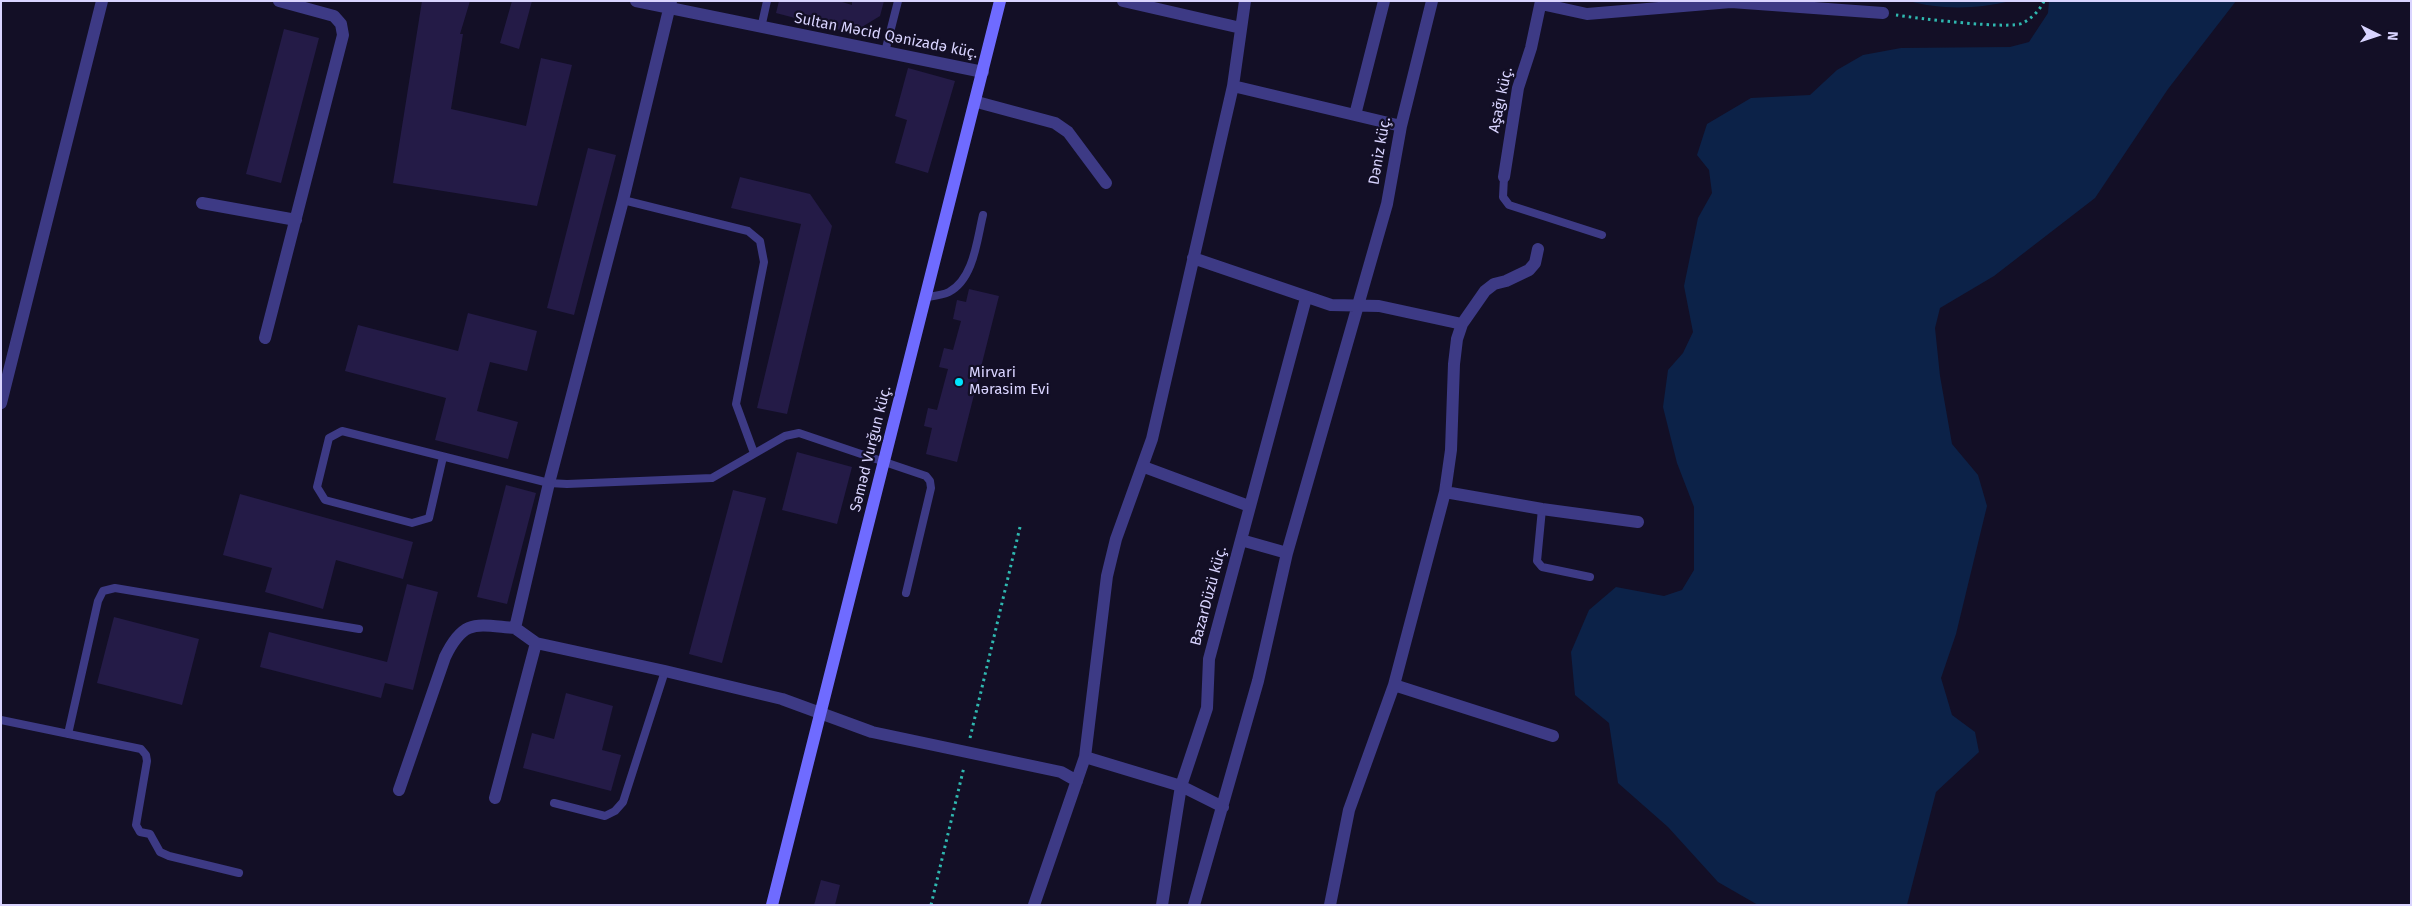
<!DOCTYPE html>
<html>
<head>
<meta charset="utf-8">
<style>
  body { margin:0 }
  #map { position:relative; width:2412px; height:906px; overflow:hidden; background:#130f26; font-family:"Fira Sans",sans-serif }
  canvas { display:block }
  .frame { position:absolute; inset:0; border:2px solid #d9d4ff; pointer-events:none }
  .north { position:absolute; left:2352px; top:10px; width:50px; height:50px; -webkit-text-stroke:4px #130f26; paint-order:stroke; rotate:94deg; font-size:14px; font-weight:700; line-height:20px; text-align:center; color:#d9d4ff }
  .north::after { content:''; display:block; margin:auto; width:18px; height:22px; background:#d9d4ff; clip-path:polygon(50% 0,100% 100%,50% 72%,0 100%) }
</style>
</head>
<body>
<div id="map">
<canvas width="2412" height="906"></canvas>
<div class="frame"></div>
<div class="north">N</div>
</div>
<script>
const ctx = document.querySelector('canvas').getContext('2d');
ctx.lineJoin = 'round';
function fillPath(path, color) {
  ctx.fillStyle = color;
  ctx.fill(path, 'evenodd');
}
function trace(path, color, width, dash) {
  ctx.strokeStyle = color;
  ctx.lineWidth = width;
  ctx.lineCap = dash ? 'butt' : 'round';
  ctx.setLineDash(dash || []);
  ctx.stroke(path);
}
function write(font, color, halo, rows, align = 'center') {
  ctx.font = font + ' "Fira Sans",sans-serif';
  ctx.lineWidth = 4.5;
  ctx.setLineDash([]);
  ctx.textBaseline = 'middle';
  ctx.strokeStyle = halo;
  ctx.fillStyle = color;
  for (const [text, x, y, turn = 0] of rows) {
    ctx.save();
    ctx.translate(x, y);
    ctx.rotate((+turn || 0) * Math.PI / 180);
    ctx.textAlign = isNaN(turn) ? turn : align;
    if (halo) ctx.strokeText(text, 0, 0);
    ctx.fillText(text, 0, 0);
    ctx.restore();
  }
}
fillPath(new Path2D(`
  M1909 1H2010C1979 9 1940 10 1909 1Z
  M2049 1H2236L2168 89 2095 198 1994 276 1940 308 1935 328 1940 376 1952 444 1978 475 1987 506 1956 634 1941 678 1952 715 1975 732 1979 752 1936 792 1907 905H1758L1718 882 1668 827 1618 783 1609 723 1575 695 1571 652 1589 610 1616 587 1664 596 1682 590 1694 570V507L1677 463 1663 407 1668 370 1683 353 1693 332 1684 286 1698 218 1712 193 1709 170 1697 155 1707 124 1751 98 1810 95 1837 70 1863 55 1901 48 2010 47 2029 42 2048 13Z`), '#0c2248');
fillPath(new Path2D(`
  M422 1H470L460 34H463L451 109 526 126 541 58 572 65 537 206 393 183Z
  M512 1H532L519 49 500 43Z
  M779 1H839L852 5V1H884L880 16 852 33 776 13Z
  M284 29 319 38 281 183 246 174Z
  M908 68 955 81 928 173 895 163 907 120 895 116Z
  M588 148 616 155 574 315 547 308Z
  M740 177 810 194 832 226 787 414 757 408 801 224 731 208Z
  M969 289 999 296 957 462 926 454 932 428 924 426 928 408 937 410 948 369 939 367 944 348 953 350 961 321 953 319 957 300 966 302Z
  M468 313 537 331 527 371 490 362 477 411 518 422 508 459 435 440 446 398 345 371 358 325 458 351Z
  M797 452 852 467 837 524 782 510Z
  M506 485 536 493 507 604 477 597Z
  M733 490 766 498 722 663 689 654Z
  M240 494 413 542 403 579 336 560 323 609 265 592 272 568 223 555Z
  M407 584 438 592 413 690 385 683 381 698 260 667 269 632 387 662Z
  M114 617 199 639 182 705 97 683Z
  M566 693 613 706 602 750 621 755 611 791 523 768 532 733 554 739Z
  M821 880 840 885 835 905H814Z`), '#241b47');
trace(new Path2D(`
  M1896 15C1915 18 2011 30 2023 23 2032 18 2040 10 2044 1
  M970 738 1020 527
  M931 905 964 767`), '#2fb8b0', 3, [2.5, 4]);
trace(new Path2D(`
  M761 28 767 1
  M885 52 898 1
  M1504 177 1503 197 1509 205 1602 235
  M623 200 748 231 760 241 764 262 736 404 754 453
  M927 297C934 296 943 295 949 292 974 279 977 239 983 215
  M443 457 429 518 412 523 325 500 317 487 329 438 342 431 549 483 567 484 712 478 785 436 799 433 926 476 930 481 931 488 906 593
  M1542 509 1537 561 1542 567 1590 577
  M1 720 141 749 146 755 147 761 136 825 140 832 150 834 160 852 169 856 239 873
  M68 734 98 601 103 591 115 588 359 629
  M554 803 605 816 615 811 623 802 665 671`), '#3d3a85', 8);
trace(new Path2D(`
  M636 1 983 72
  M671 1 623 200 549 483 515 628 536 643 665 671 782 699 872 732 1061 772 1077 781
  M1123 1 1241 28
  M1541 4 1587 14 1731 2 1883 13
  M1233 86 1401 126
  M977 102 1055 123 1068 132 1106 183
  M1355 115 1384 1
  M1504 177 1518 88 1531 48 1541 1
  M202 203 296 220
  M1193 258 1331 305 1379 306 1462 324
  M265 338 343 35 341 24 334 16 279 1
  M1 403 102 1
  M1144 467 1249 506
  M1445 492 1542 509 1638 522
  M1241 540 1287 553
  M1394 685 1553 736
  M1085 757 1181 786 1223 807
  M399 790 445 657C464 618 476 625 515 628
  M495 798 536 643
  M1034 905 1085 757 1107 576 1116 539 1152 439 1233 86 1245 1
  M1162 905 1181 786 1207 708 1209 659 1306 298
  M1194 905 1258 681 1287 553 1387 204 1401 126 1432 1
  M1330 905 1349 810 1394 685 1445 492 1451 450 1454 364 1457 339 1462 324 1485 291 1494 284 1506 281 1529 270 1535 263 1538 249`), '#3d3a85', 12);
trace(new Path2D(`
  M772 905 1000 1`), '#6f6bff', 12);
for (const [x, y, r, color] of [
  [959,382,5,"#00e5ff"]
]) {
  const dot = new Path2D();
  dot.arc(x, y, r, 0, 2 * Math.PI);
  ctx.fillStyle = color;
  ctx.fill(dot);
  trace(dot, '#130f26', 2);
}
write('15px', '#d9d4ff', '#130f26', [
  ["Sultan Məcid Qənizadə küç.",886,36,11],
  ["Aşağı küç.",1501,100,-78],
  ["Dəniz küç.",1380,151,-80],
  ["Səməd Vurğun küç.",871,449,-76],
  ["BazarDüzü küç.",1209,596,-75]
]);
write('15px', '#d9d4ff', '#130f26', [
  ["Mirvari",969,373],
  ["Mərasim Evi",969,390]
], 'left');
</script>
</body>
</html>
